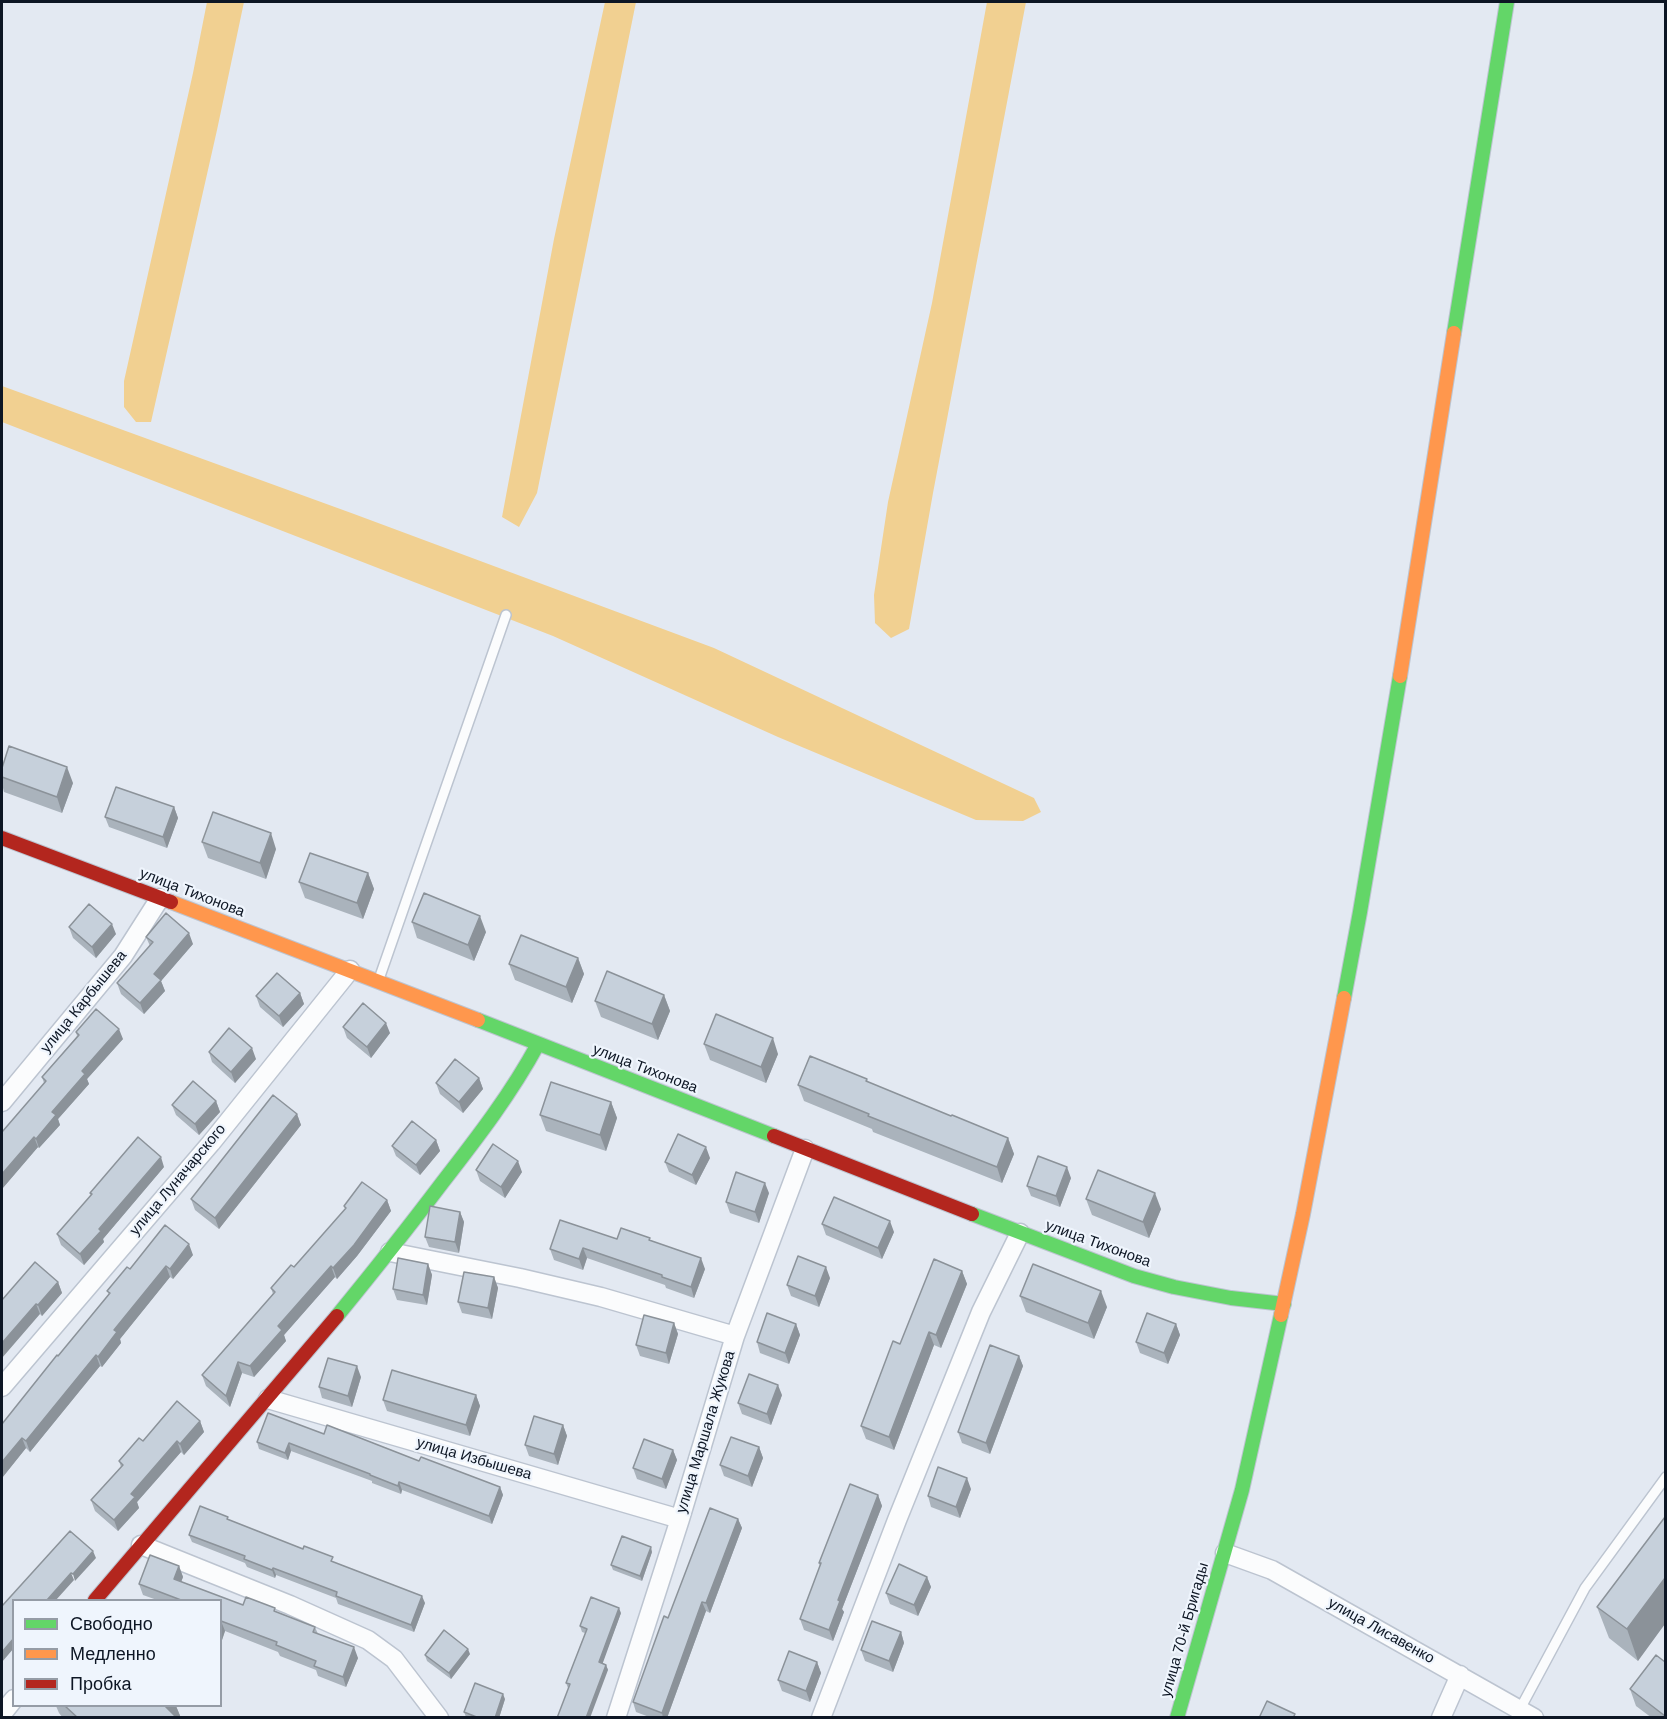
<!DOCTYPE html>
<html>
<head>
<meta charset="utf-8">
<style>
  body { margin:0 }
  #map { position:relative; width:1667px; height:1719px; overflow:hidden; background:#e3e9f2; font-family:Helvetica,sans-serif }
  canvas { display:block }
  .frame { position:absolute; inset:0; border:3px solid #0d1624; pointer-events:none }
  .legend { position:absolute; left:12px; top:1599px; width:210px; height:108px; box-sizing:border-box; background:#eff5fd; border:2px solid #959ca6; margin:0; padding:8px 10px; list-style:none; font-size:18px; color:#0d1624 }
  .legend li { display:flex; align-items:center; gap:12px; height:30px }
  .legend b { width:30px; border:2px solid #959ca6 }
</style>
</head>
<body>
<div id="map">
<canvas width="1667" height="1719"></canvas>
<div class="frame"></div>
<ul class="legend">
<li><b style="height:8px;background:#63d668"></b>Свободно</li>
<li><b style="height:8px;background:#ff974d"></b>Медленно</li>
<li><b style="height:8px;background:#b3261e"></b>Пробка</li>
</ul>
</div>
<script>
const ctx = document.querySelector('canvas').getContext('2d');
ctx.lineJoin = 'round';
function fillPath(path, color) {
  ctx.fillStyle = color;
  ctx.fill(path, 'evenodd');
}
function trace(path, color, width, dash) {
  ctx.strokeStyle = color;
  ctx.lineWidth = width;
  ctx.lineCap = dash ? 'butt' : 'round';
  ctx.setLineDash(dash || []);
  ctx.stroke(path);
}
function write(font, color, halo, rows, align = 'center') {
  ctx.font = font + ' Helvetica,sans-serif';
  ctx.lineWidth = 4.5;
  ctx.setLineDash([]);
  ctx.textBaseline = 'middle';
  ctx.strokeStyle = halo;
  ctx.fillStyle = color;
  for (const [text, x, y, turn = 0] of rows) {
    ctx.save();
    ctx.translate(x, y);
    ctx.rotate((+turn || 0) * Math.PI / 180);
    ctx.textAlign = isNaN(turn) ? turn : align;
    if (halo) ctx.strokeText(text, 0, 0);
    ctx.fillText(text, 0, 0);
    ctx.restore();
  }
}
fillPath(new Path2D(`
  M207 2H244L217 130 151 422H136L124 407V381L193 73Z
  M605 2H636L537 493 519 527 502 517 554 239Z
  M987 2H1026L933 493 909 629 891 638 875 623 874 595 888 502 932 303Z
  M2 386 354 514 714 648 1034 798 1041 812 1023 821 976 820 778 737 553 636 2 422Z`), '#f1d091');
const lane = new Path2D(`
  M379 979 506 615
  M1520 1709 1585 1588 1666 1477`);
const street = new Path2D(`
  M2 1102 123 956 160 898
  M390 1252 520 1278 601 1297 735 1336
  M2 1387 211 1143 350 970
  M268 1399 680 1519
  M141 1545 290 1605 368 1640 394 1659 439 1718
  M1225 1553 1272 1570 1534 1718
  M2 1714 14 1699
  M616 1718 680 1519 735 1336 805 1149
  M821 1718 897 1520 981 1312 1020 1233
  M1441 1718 1460 1675`);
const fast = new Path2D(`
  M1454 333 1507 2
  M1344 998 1360 912 1400 676
  M478 1020 774 1136
  M972 1214 1134 1276 1174 1287 1231 1298 1284 1304
  M337 1316C373 1272 408 1228 442 1183 477 1138 511 1094 538 1044
  M1177 1718 1242 1490 1281 1315`);
const slow = new Path2D(`
  M1400 676 1454 333
  M171 902 478 1020
  M1281 1315 1303 1214 1344 998`);
const jam = new Path2D(`
  M2 838 171 902
  M774 1136 972 1214
  M95 1600 337 1316`);
trace(lane, '#bcc4d0', 12);
trace(street, '#bcc4d0', 21);
trace(fast, '#bcc4d0', 16);
trace(slow, '#bcc4d0', 16);
trace(jam, '#bcc4d0', 16);
trace(lane, '#fbfcfd', 9);
trace(street, '#fbfcfd', 18);
trace(fast, '#63d668', 14);
trace(slow, '#ff974d', 14);
trace(jam, '#b3261e', 14);
fillPath(new Path2D(`
  M2 768 73 783 62 813 4 792 2 784Z
  M174 807 178 818 167 848 109 827 105 817Z
  M202 842 276 849 266 879 208 858Z
  M368 873 374 889 363 919 305 898 299 882Z
  M412 922 486 932 474 961 417 938Z
  M69 927 116 934 96 958 73 938Z
  M146 937 193 944 161 981 165 991 144 1014 121 994 117 983 150 946Z
  M578 958 584 974 572 1003 515 980 509 964Z
  M300 993 304 1004 283 1027 260 1007 256 996Z
  M664 995 670 1011 658 1040 601 1017 595 1001Z
  M343 1027 390 1033 371 1058 347 1038Z
  M76 1032 123 1039 87 1079 89 1084 58 1119 60 1125 39 1148 38 1147 2 1189 44 1083 42 1077 77 1036Z
  M704 1044 778 1054 766 1083 710 1060Z
  M209 1052 256 1059 235 1083 212 1062Z
  M479 1078 483 1089 463 1113 440 1094 436 1083Z
  M867 1079 868 1082 951 1116 1008 1138 1014 1154 1002 1183 873 1132 872 1129 804 1101 798 1085Z
  M216 1101 220 1112 199 1135 176 1115 172 1105Z
  M611 1102 617 1118 606 1151 546 1131 540 1115Z
  M297 1114 301 1125 219 1229 195 1210 191 1199Z
  M436 1140 440 1151 420 1175 396 1156 392 1146Z
  M710 1158 696 1185 669 1172 665 1162Z
  M164 1167 103 1239 104 1242 84 1265 61 1245 57 1234 91 1196 90 1193Z
  M476 1170 522 1172 505 1198 480 1181Z
  M1071 1178 1060 1207 1031 1196 1027 1186Z
  M769 1193 759 1223 730 1213 726 1202Z
  M1086 1199 1161 1209 1149 1238 1092 1215Z
  M387 1200 391 1211 357 1256 337 1279 335 1277 284 1335 286 1341 254 1377 242 1373 230 1407 206 1386 202 1375 273 1294 271 1288 294 1267 345 1209 344 1206Z
  M460 1212 464 1222 459 1253 429 1247 425 1237Z
  M822 1224 894 1232 882 1259 826 1235Z
  M617 1239 651 1241 705 1269 694 1298 666 1288 665 1285 587 1258 583 1270 554 1260 550 1249Z
  M193 1255 173 1279 170 1277 120 1339 121 1343 102 1367 100 1366 30 1452 26 1448 2 1478V1424L58 1356 109 1295 107 1291 130 1269Z
  M428 1264 432 1275 427 1305 397 1300 393 1289Z
  M962 1271 967 1284 941 1348 934 1345 894 1450 866 1439 861 1426 900 1344Z
  M494 1277 498 1288 492 1319 462 1313 458 1302Z
  M830 1278 819 1307 791 1296 787 1285Z
  M58 1282 62 1293 42 1316 40 1314 2 1300Z
  M1020 1296 1107 1307 1094 1339 1026 1312Z
  M674 1323 678 1334 669 1364 640 1356 636 1345Z
  M796 1324 800 1335 789 1364 760 1353 757 1342Z
  M1176 1324 1180 1335 1168 1364 1140 1353 1136 1342Z
  M1019 1356 1023 1366 990 1454 962 1443 958 1432Z
  M361 1377 352 1407 322 1398 319 1387Z
  M476 1395 480 1406 470 1436 387 1411 383 1400Z
  M782 1395 771 1425 742 1414 738 1403Z
  M200 1421 204 1432 184 1455 181 1452 137 1502 139 1508 118 1531 95 1511 91 1500 121 1467 119 1461 143 1441Z
  M563 1425 567 1436 558 1465 529 1456 525 1445Z
  M324 1434 419 1461 500 1487 503 1495 492 1524 402 1490 401 1494 372 1483V1481L291 1451 288 1460 259 1449 257 1442Z
  M759 1447 763 1458 752 1487 724 1476 720 1465Z
  M673 1450 677 1460 666 1489 637 1479 633 1468Z
  M971 1489 960 1518 931 1507 928 1496Z
  M878 1495 882 1506 842 1609 844 1612 833 1641 804 1630 800 1619 820 1566 819 1563Z
  M1665 1517 1638 1661 1609 1638 1597 1607Z
  M738 1519 742 1528 710 1613 706 1611 667 1718H652L636 1712 633 1702 668 1618Z
  M230 1520 335 1563 425 1603 414 1632 338 1604 336 1598 276 1575 275 1578 247 1567 245 1563 192 1542 189 1535Z
  M652 1552 642 1581 613 1570 611 1565Z
  M179 1566 183 1577 181 1582 243 1605 277 1612 315 1627 318 1634 358 1658 346 1687 318 1676 316 1670 280 1656 278 1652 225 1631 222 1640H220V1600H157L143 1595 139 1584Z
  M927 1577 931 1587 918 1616 890 1604 886 1593Z
  M621 1613 602 1663 606 1665 608 1670 568 1688 566 1683 585 1633 582 1632 580 1626Z
  M901 1632 904 1643 893 1672 865 1661 861 1650Z
  M470 1654 451 1679 427 1661 425 1655Z
  M817 1662 821 1673 810 1702 782 1691 778 1680Z
  M1665 1662V1718H1652L1636 1706 1630 1689Z
  M505 1699 499 1718 466 1717 464 1712Z
  M56 1706H176L181 1718H63L59 1713Z`), '#aab3bc');
fillPath(new Path2D(`
  M67 767 73 783 62 813 57 797Z
  M174 807 178 818 167 848 163 837Z
  M271 833 276 849 266 879 260 863Z
  M368 873 374 889 363 919 357 903Z
  M480 916 486 932 474 961 468 945Z
  M112 924 116 934 96 958 92 947Z
  M189 933 193 944 161 981 165 991 144 1014 140 1003 154 974Z
  M578 958 584 974 572 1003 566 987Z
  M300 993 304 1004 283 1027 279 1016Z
  M664 995 670 1011 658 1040 652 1024Z
  M386 1023 390 1033 371 1058 367 1047Z
  M119 1029 123 1039 87 1079 89 1084 58 1119 60 1125 39 1148 36 1139 52 1112 82 1071Z
  M773 1038 778 1054 766 1083 761 1067Z
  M252 1048 256 1059 235 1083 231 1072Z
  M479 1078 483 1089 463 1113 459 1102Z
  M216 1101 220 1112 199 1135 195 1124Z
  M611 1102 617 1118 606 1151 600 1135Z
  M297 1114 301 1125 219 1229 215 1218Z
  M34 1137 38 1147 2 1189V1174Z
  M1008 1138 1014 1154 1002 1183 997 1167Z
  M436 1140 440 1151 420 1175 416 1165Z
  M706 1147 710 1158 696 1185 692 1175Z
  M161 1157 164 1167 103 1239 104 1242 84 1265 80 1254 99 1229Z
  M518 1161 522 1172 505 1198 501 1187Z
  M1067 1167 1071 1178 1060 1207 1056 1196Z
  M765 1183 769 1193 759 1223 755 1212Z
  M1155 1193 1161 1209 1149 1238 1143 1222Z
  M387 1200 391 1211 357 1256 337 1279 333 1268Z
  M460 1212 464 1222 459 1253 455 1242Z
  M890 1221 894 1232 882 1259 878 1248Z
  M189 1244 193 1255 173 1279 170 1269Z
  M583 1248 587 1258 583 1270 579 1259Z
  M701 1258 705 1269 694 1298 691 1287Z
  M428 1264 432 1275 427 1305 423 1295Z
  M166 1266 170 1277 120 1339 121 1343 102 1367 98 1357 114 1330Z
  M331 1266 335 1277 284 1335 286 1341 254 1377 250 1366 278 1326Z
  M826 1267 830 1278 819 1307 815 1296Z
  M962 1271 967 1284 941 1348 936 1335Z
  M494 1277 498 1288 492 1319 488 1308Z
  M58 1282 62 1293 42 1316 38 1305Z
  M1101 1291 1107 1307 1094 1339 1088 1323Z
  M36 1304 40 1314 2 1358V1343Z
  M674 1323 678 1334 669 1364 666 1353Z
  M796 1324 800 1335 789 1364 785 1353Z
  M1176 1324 1180 1335 1168 1364 1164 1353Z
  M929 1332 934 1345 894 1450 889 1437Z
  M96 1355 100 1366 30 1452 26 1441Z
  M1019 1356 1023 1366 990 1454 986 1443Z
  M238 1362 242 1373 230 1407 226 1396Z
  M357 1366 361 1377 352 1407 348 1396Z
  M778 1385 782 1395 771 1425 767 1414Z
  M476 1395 480 1406 470 1436 466 1425Z
  M200 1421 204 1432 184 1455 180 1444Z
  M563 1425 567 1436 558 1465 554 1454Z
  M22 1438 26 1448 2 1478V1462Z
  M177 1441 181 1452 137 1502 139 1508 118 1531 114 1520 131 1494Z
  M289 1443 291 1451 288 1460 285 1453Z
  M759 1447 763 1458 752 1487 748 1476Z
  M673 1450 677 1460 666 1489 662 1479Z
  M967 1478 971 1489 960 1518 956 1507Z
  M399 1482 402 1490 401 1494 398 1486Z
  M500 1487 503 1495 492 1524 489 1516Z
  M878 1495 882 1506 842 1609 844 1612 833 1641 829 1630 838 1600Z
  M738 1519 742 1528 710 1613 706 1603Z
  M651 1547 652 1552 642 1581 640 1576Z
  M93 1551 96 1558 75 1581 73 1574Z
  M179 1566 183 1577 178 1590 174 1579Z
  M273 1568 276 1575 275 1578 272 1570Z
  M71 1573 74 1580 56 1600H47Z
  M927 1577 931 1587 918 1616 914 1605Z
  M1665 1578V1624L1638 1661 1627 1629Z
  M422 1596 425 1603 414 1632 411 1625Z
  M702 1602 706 1611 667 1718H663L662 1713Z
  M619 1608 621 1613 601 1668 599 1662Z
  M221 1621 225 1631 222 1640 220 1637Z
  M901 1632 904 1643 893 1672 889 1661Z
  M14 1638V1648L2 1662V1652Z
  M354 1647 358 1658 346 1687 343 1677Z
  M468 1649 470 1654 451 1679 449 1673Z
  M817 1662 821 1673 810 1702 806 1691Z
  M606 1665 608 1670 590 1718H586Z
  M503 1694 505 1699 499 1718H495Z
  M165 1706H176L181 1718H169Z`), '#8b9299');
const building = new Path2D(`
  M9 746 67 767 57 797 2 777V768Z
  M116 787 174 807 163 837 105 817Z
  M213 812 271 833 260 863 202 842Z
  M310 853 368 873 357 903 299 882Z
  M424 893 480 916 468 945 412 922Z
  M89 904 112 924 92 947 69 927Z
  M166 913 189 933 154 974 161 980 140 1003 117 983 153 942 146 937Z
  M521 935 578 958 566 987 509 964Z
  M607 971 664 995 652 1024 595 1001Z
  M277 973 300 993 279 1016 256 996Z
  M363 1003 386 1023 367 1047 343 1027Z
  M96 1009 119 1029 82 1071 85 1074 52 1112 56 1115 36 1139 34 1137 2 1174V1132L46 1081 42 1077 79 1035 76 1032Z
  M716 1014 773 1038 761 1067 704 1044Z
  M229 1028 252 1048 231 1072 209 1052Z
  M810 1056 867 1079 866 1081 951 1116 952 1115 1008 1138 997 1167 868 1116 869 1114 798 1085Z
  M455 1059 479 1078 459 1102 436 1083Z
  M193 1081 216 1101 195 1124 172 1105Z
  M551 1082 611 1102 600 1135 540 1115Z
  M273 1095 297 1114 215 1218 191 1199Z
  M412 1121 436 1140 416 1165 392 1146Z
  M678 1134 706 1147 692 1175 665 1162Z
  M138 1137 161 1157 99 1229 101 1231 80 1254 57 1234 92 1194 90 1193Z
  M493 1144 518 1161 501 1187 476 1170Z
  M1038 1156 1067 1167 1056 1196 1027 1186Z
  M1098 1170 1155 1193 1143 1222 1086 1199Z
  M736 1172 765 1183 755 1212 726 1202Z
  M362 1182 387 1200 354 1245 333 1268 331 1266 278 1326 282 1330 250 1366 238 1362 226 1396 202 1375 275 1292 271 1288 291 1265 294 1267 346 1208 344 1206Z
  M834 1197 890 1221 878 1248 822 1224Z
  M430 1206 460 1212 455 1242 425 1237Z
  M560 1220 617 1239 621 1228 650 1238 649 1240 701 1258 691 1287 662 1277V1275L583 1248 579 1259 550 1249Z
  M165 1225 189 1244 170 1269 166 1266 114 1330 117 1332 98 1357 96 1355 26 1441 22 1438 2 1462V1424L57 1355 58 1356 110 1293 107 1291 127 1267 130 1269Z
  M798 1256 826 1267 815 1296 787 1285Z
  M398 1258 428 1264 423 1295 393 1289Z
  M934 1259 962 1271 936 1335 929 1332 889 1437 861 1426 893 1341 900 1344Z
  M35 1262 58 1282 38 1305 36 1304 2 1343V1300Z
  M1033 1264 1101 1291 1088 1323 1020 1296Z
  M464 1272 494 1277 488 1308 458 1302Z
  M767 1313 796 1324 785 1353 757 1342Z
  M1147 1313 1176 1324 1164 1353 1136 1342Z
  M644 1315 674 1323 666 1353 636 1345Z
  M990 1345 1019 1356 986 1443 958 1432Z
  M328 1358 357 1366 348 1396 319 1387Z
  M392 1370 476 1395 466 1425 383 1400Z
  M749 1374 778 1385 767 1414 738 1403Z
  M177 1401 200 1421 180 1444 177 1441 131 1494 135 1497 114 1520 91 1500 123 1465 119 1461 139 1438 143 1441Z
  M268 1413 324 1434 327 1425 419 1461 421 1457 500 1487 489 1516 399 1482 398 1486 370 1475V1474L289 1443 285 1453 257 1442Z
  M534 1416 563 1425 554 1454 525 1445Z
  M731 1437 759 1447 748 1476 720 1465Z
  M644 1439 673 1450 662 1479 633 1468Z
  M938 1467 967 1478 956 1507 928 1496Z
  M850 1484 878 1495 838 1600 840 1601 829 1630 800 1619 821 1563H819Z
  M200 1506 228 1517 227 1519 303 1549 304 1546 333 1557 331 1561 422 1596 411 1625 336 1596 337 1592 273 1568 272 1570 244 1559 245 1556 189 1535Z
  M710 1508 738 1519 706 1603 702 1602 662 1713 633 1702 664 1616 668 1618Z
  M1665 1517V1578L1627 1629 1597 1607Z
  M70 1531 93 1551 73 1574 71 1573 47 1600H14V1638L2 1652V1606Z
  M622 1536 651 1547 640 1576 611 1565Z
  M150 1555 179 1566 174 1579 243 1605 246 1597 275 1608 274 1611 315 1627 313 1632 354 1647 343 1677 314 1666 316 1661 276 1645 277 1642 221 1621 220 1622V1600H181L139 1584Z
  M899 1564 927 1577 914 1605 886 1593Z
  M591 1597 619 1608 599 1662 606 1665 586 1718H557L570 1684 566 1683 587 1629 580 1626Z
  M872 1621 901 1632 889 1661 861 1650Z
  M444 1630 468 1649 449 1673 425 1655Z
  M789 1651 817 1662 806 1691 778 1680Z
  M1656 1655 1665 1662V1716L1630 1689Z
  M475 1683 503 1694 495 1718H479L464 1712Z
  M1267 1701 1295 1714 1293 1718H1259Z
  M65 1706H166H165L177 1718H78Z`);
fillPath(building, '#c6d0db');
trace(building, '#8b9299', 1.5);
write('15px', '#0d1624', '#eff5fd', [
  ["улица Тихонова",192,893,21],
  ["улица Карбышева",84,1002,-51],
  ["улица Тихонова",645,1069,21],
  ["улица Луначарского",178,1180,-50],
  ["улица Тихонова",1098,1244,20],
  ["улица Маршала Жукова",706,1432,-73],
  ["улица Избышева",474,1459,16],
  ["улица 70-й Бригады",1185,1630,-74],
  ["улица Лисавенко",1381,1631,29]
]);
</script>
</body>
</html>
